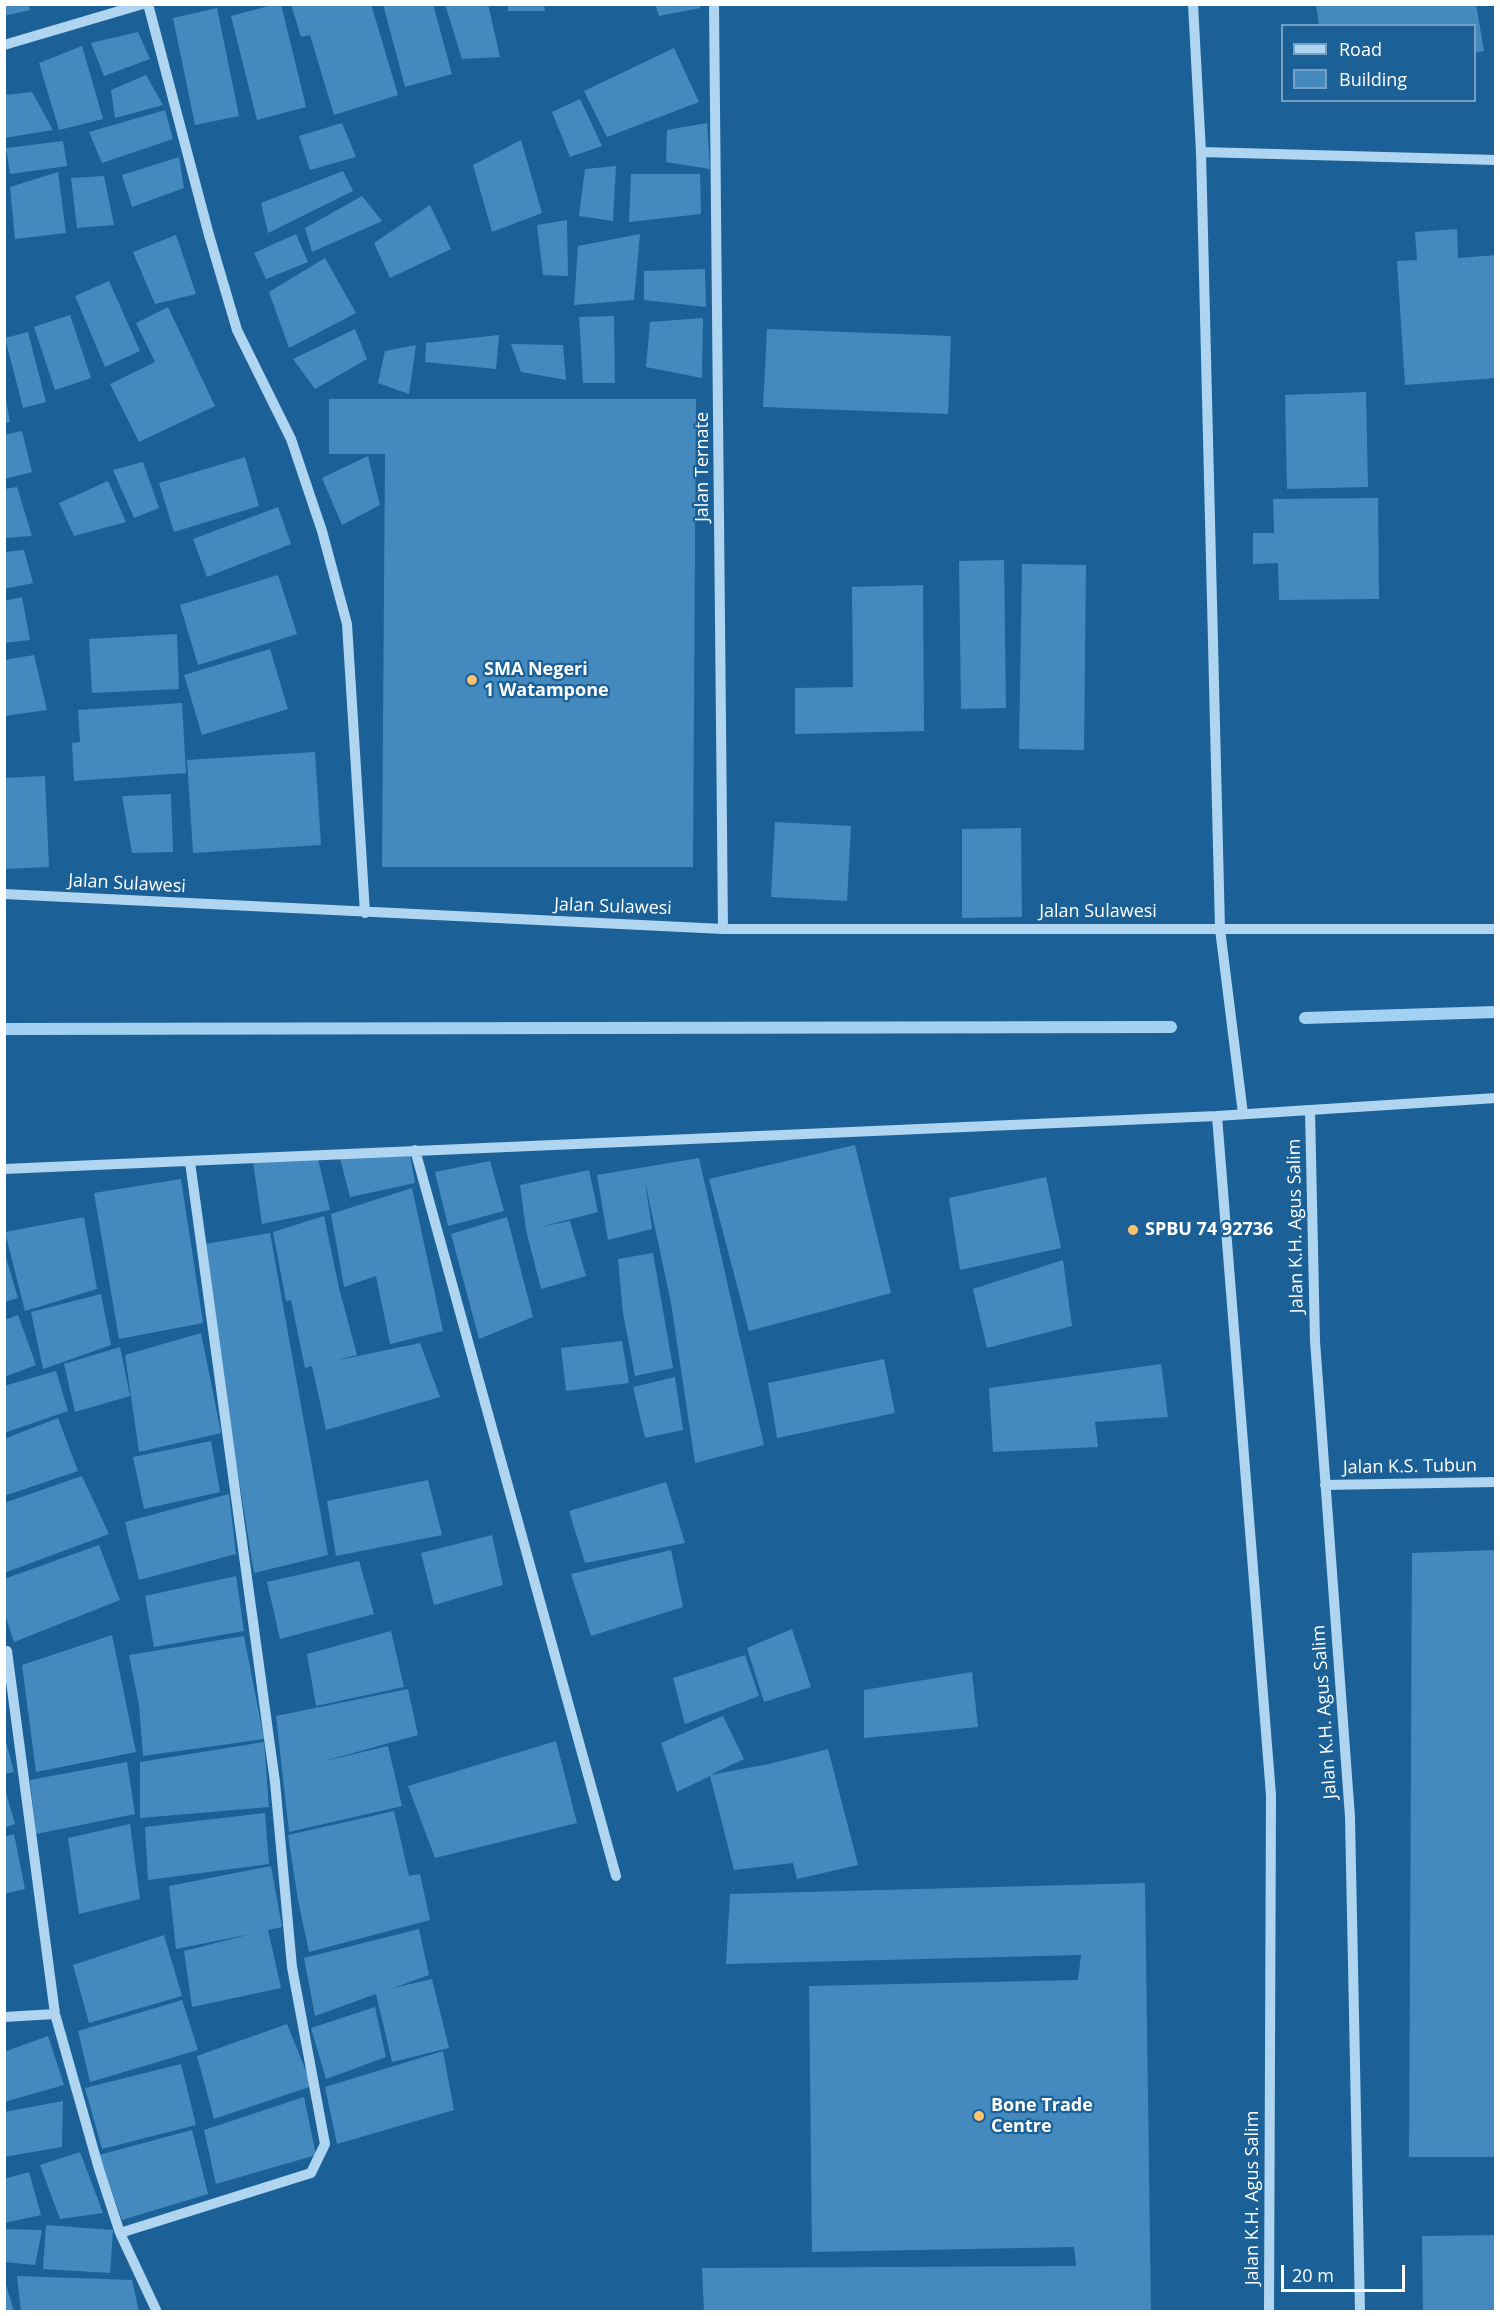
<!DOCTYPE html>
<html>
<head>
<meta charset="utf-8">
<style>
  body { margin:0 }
  #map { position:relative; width:1500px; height:2316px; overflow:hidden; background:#1b6197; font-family:"Open Sans",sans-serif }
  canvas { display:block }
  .frame { position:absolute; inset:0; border:6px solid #fff; pointer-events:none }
  .legend { position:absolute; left:1281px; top:24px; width:195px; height:78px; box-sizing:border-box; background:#1b6197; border:2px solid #76a0c1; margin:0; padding:8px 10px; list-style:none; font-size:18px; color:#fff }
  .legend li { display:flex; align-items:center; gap:12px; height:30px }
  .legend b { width:30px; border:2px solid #76a0c1 }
  .scale { position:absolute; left:1281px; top:2265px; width:124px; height:27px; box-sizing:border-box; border:3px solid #fff; border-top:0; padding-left:8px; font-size:18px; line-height:21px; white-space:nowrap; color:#fff; -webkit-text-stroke:4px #1b6197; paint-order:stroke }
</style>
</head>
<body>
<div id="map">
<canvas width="1500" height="2316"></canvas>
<div class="frame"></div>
<ul class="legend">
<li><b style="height:8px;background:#afd5f0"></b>Road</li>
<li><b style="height:16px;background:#448abe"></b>Building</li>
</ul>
<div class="scale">20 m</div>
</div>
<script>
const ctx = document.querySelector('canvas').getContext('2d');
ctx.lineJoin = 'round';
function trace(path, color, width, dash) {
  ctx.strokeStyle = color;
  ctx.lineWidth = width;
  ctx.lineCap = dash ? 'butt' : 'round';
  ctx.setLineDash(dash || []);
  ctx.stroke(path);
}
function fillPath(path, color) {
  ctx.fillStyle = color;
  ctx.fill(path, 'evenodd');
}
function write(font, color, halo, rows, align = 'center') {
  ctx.font = font + ' "Open Sans",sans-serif';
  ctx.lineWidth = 4.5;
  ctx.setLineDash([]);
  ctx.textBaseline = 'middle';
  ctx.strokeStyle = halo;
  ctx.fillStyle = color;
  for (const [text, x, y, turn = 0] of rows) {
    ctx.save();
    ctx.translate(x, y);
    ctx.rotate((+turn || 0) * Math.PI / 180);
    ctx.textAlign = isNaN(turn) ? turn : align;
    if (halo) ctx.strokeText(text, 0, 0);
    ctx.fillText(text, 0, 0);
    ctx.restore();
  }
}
trace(new Path2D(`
  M1305 1018 1496 1012
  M4 1029 1171 1027`), '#a2d1f2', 12);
fillPath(new Path2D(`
  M4 4H29L30 10 4 16Z
  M276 4H281L306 107 257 120 231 16Z
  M291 4H371L398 95 334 115 310 35 301 37Z
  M383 4H433L452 74 405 87Z
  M445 4H488L500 57 462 59Z
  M508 4H544L545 11H508Z
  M655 4H699L700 8 659 16Z
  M1316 4H1476L1484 51 1474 53V26H1319Z
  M217 8 239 116 195 125 173 18Z
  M138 32 150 59 104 76 91 43Z
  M82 46 103 119 59 130 39 63Z
  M674 48 699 102 607 137 584 91Z
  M146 75 163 105 115 118 111 90Z
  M32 92 53 130 4 138V95Z
  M580 99 602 146 570 157 552 112Z
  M165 110 173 139 102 163 89 132Z
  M342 123 356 157 310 170 299 136Z
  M707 123 710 169 666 162 667 130Z
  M521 140 542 213 492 232 473 165Z
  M63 141 67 166 10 174 6 148Z
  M179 157 184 188 132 207 122 175Z
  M616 166 613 221 579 216 585 169Z
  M343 171 353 191 268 233 261 203Z
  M58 172 66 233 15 239 10 187Z
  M631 174H700L701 214 629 222Z
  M104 176 114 225 77 228 71 178Z
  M362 196 382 221 312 252 305 228Z
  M430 205 451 249 390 278 374 243Z
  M567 220 568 276 543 275 537 225Z
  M1457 229 1458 258 1496 255V378L1405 385 1397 261 1417 260 1415 232Z
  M296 234 308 262 266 279 254 253Z
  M640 234 634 300 574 305 578 246Z
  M176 235 196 294 155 304 133 252Z
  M325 258 356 313 289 348 269 292Z
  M705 269 706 307 644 300V271Z
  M109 281 140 351 105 367 75 296Z
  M168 307 215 406 139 442 110 384 155 362 136 323Z
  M70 315 91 378 55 390 34 327Z
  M614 316 615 383H583L579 317Z
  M703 318 702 378 646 367 650 322Z
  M355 329 367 359 315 389 293 359Z
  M767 329 951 336 948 414 763 407Z
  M28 332 46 402 23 408 5 338Z
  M499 335 496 369 425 362 426 343Z
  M511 344 563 345 566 380 521 372Z
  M416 345 409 394 378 383 385 351Z
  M1366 392 1368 487 1287 489 1285 395Z
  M5 395 10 422 5 423Z
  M329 399H696L693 867H382L385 454H329Z
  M22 431 32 472 4 479V435Z
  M368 456 380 505 342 525 322 478Z
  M245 457 259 506 174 532 159 483Z
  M143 462 159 508 134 518 113 470Z
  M108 481 126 522 74 536 59 503Z
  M17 487 32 536 4 538V489Z
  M1378 498 1379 599 1279 600 1278 563 1253 564V533H1274L1273 499Z
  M278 507 291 544 207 577 193 539Z
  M24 550 33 583 4 589V552Z
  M1004 560 1006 708 961 709 959 561Z
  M1022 564 1086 565 1084 750 1019 749Z
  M278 575 297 634 198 665 180 605Z
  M923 585 924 731 795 734V688L853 687 852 587Z
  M22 597 30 640 4 643V601Z
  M177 634 179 689 92 693 89 639Z
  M270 649 288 709 202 735 184 675Z
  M34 655 47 710 4 716V660Z
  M182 703 186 773 74 781 72 743 80 742 78 710Z
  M315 752 321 845 193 853 187 760Z
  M45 776 49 867 4 869V778Z
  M171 794 173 852 132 853 122 796Z
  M775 822 851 826 847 901 771 897Z
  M1021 828 1022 917 962 918V829Z
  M855 1145 891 1293 749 1331 709 1179Z
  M410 1155 415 1183 350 1197 340 1158Z
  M699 1158 764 1445 695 1463 671 1303 645 1181 652 1229 608 1240 597 1175Z
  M318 1159 330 1210 262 1224 253 1162Z
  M490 1161 504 1211 448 1226 435 1172Z
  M589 1170 598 1212 540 1227 570 1221 586 1276 541 1289 526 1230 520 1185Z
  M1046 1177 1061 1248 960 1270 949 1198Z
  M181 1179 203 1323 119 1339 94 1193Z
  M412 1188 443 1331 390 1344 376 1276 344 1287 331 1214Z
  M324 1216 339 1288 357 1355 334 1361 420 1343 440 1397 326 1430 312 1366 305 1368 291 1300 286 1301 273 1232Z
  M84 1217 97 1289 25 1311 5 1232Z
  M507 1217 533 1317 479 1339 451 1234Z
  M270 1233 328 1555 254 1573 230 1425 205 1244Z
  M4 1251 18 1298 4 1302Z
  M653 1253 673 1368 635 1376 623 1313 618 1259Z
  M1063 1260 1072 1326 987 1348 973 1289Z
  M101 1294 111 1345 43 1369 31 1312Z
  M18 1315 36 1365 4 1377V1320Z
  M201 1333 221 1433 139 1452 125 1355Z
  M622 1341 629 1383 566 1391 561 1348Z
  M120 1347 130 1396 75 1412 64 1364Z
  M884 1359 895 1413 777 1438 768 1383Z
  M1161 1364 1168 1417 1095 1422 1098 1447 993 1452 989 1388Z
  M56 1371 68 1411 4 1433V1386Z
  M675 1377 683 1430 645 1438 633 1387Z
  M58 1418 78 1471 4 1496V1439Z
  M211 1441 220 1492 144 1509 133 1457Z
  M82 1476 109 1534 4 1573V1503Z
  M428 1480 442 1535 336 1556 327 1501Z
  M666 1482 685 1543 585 1563 569 1511Z
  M229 1494 236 1554 139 1580 125 1522Z
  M492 1535 503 1585 434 1605 421 1553Z
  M99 1545 120 1600 14 1642 4 1612V1579Z
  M671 1550 683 1607 591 1636 571 1574Z
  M1496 1550V2157H1409L1412 1553Z
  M359 1561 374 1614 280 1639 267 1582Z
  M236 1576 244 1631 154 1647 145 1596Z
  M792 1629 811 1687 764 1702 747 1648Z
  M391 1631 404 1687 316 1706 307 1654Z
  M112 1635 136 1752 36 1772 22 1665Z
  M244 1636 264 1739 143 1756 139 1705 129 1655Z
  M745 1655 759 1696 685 1724 673 1678Z
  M972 1672 978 1727 864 1738V1690Z
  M408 1689 418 1735 321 1762 388 1746 402 1806 289 1832 276 1716Z
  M723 1716 744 1759 710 1775 769 1764 828 1749 858 1865 797 1879 793 1863 734 1870 710 1776 677 1792 661 1743Z
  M4 1734 14 1772 4 1774Z
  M556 1741 577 1823 435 1858 408 1786Z
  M264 1742 269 1807 140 1818V1762Z
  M127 1762 135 1814 36 1834 30 1780Z
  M4 1786 15 1824 4 1828Z
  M394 1811 409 1876 420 1874 430 1920 309 1952 298 1900 288 1835Z
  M265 1813 269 1864 148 1880 145 1827Z
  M130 1824 140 1899 79 1914 68 1838Z
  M14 1834 25 1889 4 1894V1837Z
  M271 1866 282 1927 268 1930 281 1988 192 2007 184 1951 251 1934 176 1949 169 1886Z
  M1145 1883 1151 2312H704L702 2268 1076 2266 1074 2247 812 2252 809 1986 1078 1980 1081 1955 726 1964 730 1894Z
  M419 1929 429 1975 393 1988 432 1979 449 2048 392 2062 376 1994 315 2016 304 1958Z
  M164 1935 182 1996 89 2023 73 1965Z
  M182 2000 198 2050 90 2082 78 2031Z
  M375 2007 386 2057 326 2079 311 2028Z
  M287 2024 312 2086 214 2119 197 2056Z
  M48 2036 64 2085 4 2102V2052Z
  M443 2051 454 2110 337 2144 325 2087Z
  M181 2064 196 2125 102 2149 85 2088Z
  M304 2097 316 2155 216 2184 204 2130Z
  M63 2101 62 2147 4 2157V2112Z
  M192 2130 208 2194 122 2220 99 2155Z
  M80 2152 103 2213 60 2219 40 2165Z
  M29 2172 41 2215 4 2223V2179Z
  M46 2225 113 2230 110 2273 43 2269Z
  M4 2229 42 2230 35 2265 4 2262Z
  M1496 2235V2312H1423L1422 2236Z
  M17 2276 132 2280 139 2312H21Z
  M5 2281 14 2312H4Z`), '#448abe');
trace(new Path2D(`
  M148 4 209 235 237 330 291 439 322 531 347 624 365 913
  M714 4 723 929
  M1193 4 1201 152 1220 929 1243 1114
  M4 45 143 4
  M1201 152 1496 160
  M4 894 723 929H1496
  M1310 1110 1315 1341 1350 1817 1360 2312
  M1217 1116 1271 1795 1269 2312
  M415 1150 616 1876
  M4 1169 1217 1116 1496 1098
  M1325 1485 1496 1482
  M7 1651 55 2014 99 2169 120 2233 157 2312
  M4 2017 55 2014
  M120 2233 311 2173 325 2144 292 1967 275 1782 190 1162`), '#afd5f0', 10);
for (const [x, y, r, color] of [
  [472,680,6,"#ffc36e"],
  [1133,1230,6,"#ffc36e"],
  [979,2116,6,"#ffc36e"]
]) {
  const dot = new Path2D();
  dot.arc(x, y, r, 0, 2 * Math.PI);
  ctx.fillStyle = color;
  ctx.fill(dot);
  trace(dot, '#1b6197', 2);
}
write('18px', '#fff', '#1b6197', [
  ["Jalan Ternate",703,467,-90],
  ["Jalan Sulawesi",127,884,3],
  ["Jalan Sulawesi",613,907,2],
  ["Jalan Sulawesi",1098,912],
  ["Jalan K.H. Agus Salim",1296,1226,-91],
  ["Jalan K.S. Tubun",1410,1467,-1],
  ["Jalan K.H. Agus Salim",1325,1712,-94],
  ["Jalan K.H. Agus Salim",1253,2198,-90]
]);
write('bold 18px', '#fff', '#1b6197', [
  ["SMA Negeri",484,670],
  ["1 Watampone",484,691],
  ["SPBU 74 92736",1145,1230],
  ["Bone Trade",991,2106],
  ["Centre",991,2127]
], 'left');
</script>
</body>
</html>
